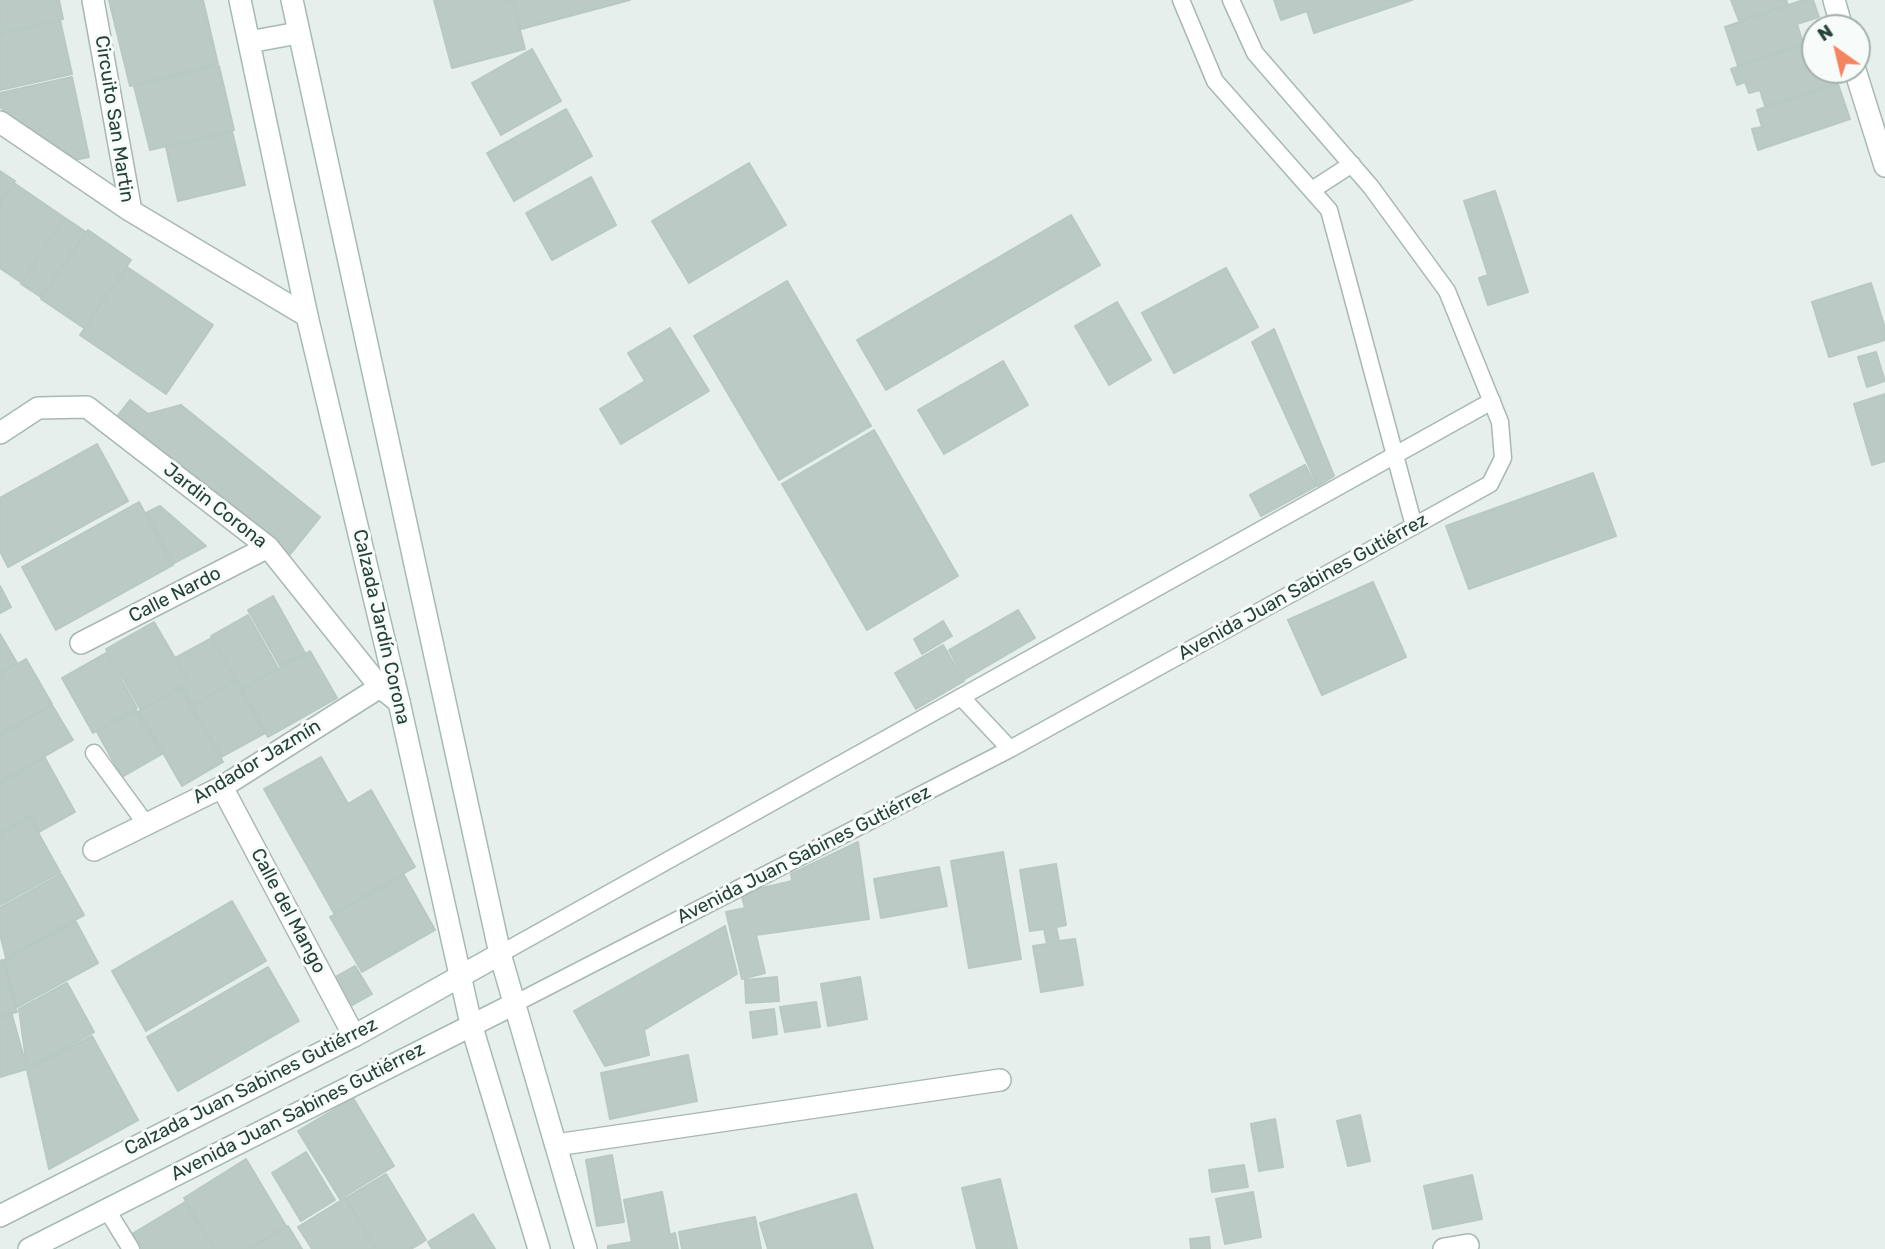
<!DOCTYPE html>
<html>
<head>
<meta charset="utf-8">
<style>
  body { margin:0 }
  #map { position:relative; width:1885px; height:1249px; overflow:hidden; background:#e6efeb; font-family:Rubik,sans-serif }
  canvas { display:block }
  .north { position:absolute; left:1801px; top:14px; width:70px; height:70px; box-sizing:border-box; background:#f7fbf9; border:2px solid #a3b1ad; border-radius:50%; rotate:326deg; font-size:19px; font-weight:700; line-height:28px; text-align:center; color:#24423a }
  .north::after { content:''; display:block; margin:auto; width:24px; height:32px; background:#f4845f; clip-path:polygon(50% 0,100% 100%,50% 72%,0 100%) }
</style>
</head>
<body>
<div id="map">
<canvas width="1885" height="1249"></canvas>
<div class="north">N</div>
</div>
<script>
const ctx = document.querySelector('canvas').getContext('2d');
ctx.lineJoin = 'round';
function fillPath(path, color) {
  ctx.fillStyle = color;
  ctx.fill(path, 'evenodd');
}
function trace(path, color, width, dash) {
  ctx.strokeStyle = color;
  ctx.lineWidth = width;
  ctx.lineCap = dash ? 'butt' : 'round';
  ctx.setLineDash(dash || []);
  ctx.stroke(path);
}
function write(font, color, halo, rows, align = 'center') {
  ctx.font = font + ' Rubik,sans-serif';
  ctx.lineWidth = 6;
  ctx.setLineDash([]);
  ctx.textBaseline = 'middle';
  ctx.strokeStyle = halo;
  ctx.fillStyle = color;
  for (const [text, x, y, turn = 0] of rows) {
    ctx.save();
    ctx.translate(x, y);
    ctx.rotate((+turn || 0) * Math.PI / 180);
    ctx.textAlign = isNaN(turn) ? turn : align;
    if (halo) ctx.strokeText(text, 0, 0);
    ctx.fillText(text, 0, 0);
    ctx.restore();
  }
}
const building = new Path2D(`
  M0 0H59L63 19 0 33Z
  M109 0H203L218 64 130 86Z
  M434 0H512L525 49 452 68Z
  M513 0H630L521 29Z
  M1274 0H1412L1314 33 1307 11 1281 20Z
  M1731 0H1786L1788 5 1739 21Z
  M1803 0H1813L1819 17 1797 24 1803 43 1738 66 1725 27Z
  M60 20 72 74 0 90V34Z
  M1815 41V70H1833L1837 83 1765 106 1760 90 1749 93 1745 82 1737 85 1731 69Z
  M532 49 561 101 501 135 472 83Z
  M219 66 234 130 150 150 134 86Z
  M72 77 89 157 69 161 0 107V93Z
  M1838 84 1850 119 1758 150 1752 129 1762 127 1757 110Z
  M566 109 592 156 514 201 487 153Z
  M232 131 245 185 178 201 166 147Z
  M749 163 786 225 689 283 652 221Z
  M0 171 15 181 0 203Z
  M591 177 616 225 552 260 526 213Z
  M14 183 65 218 22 283 0 268V204Z
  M1495 191 1528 292 1488 305 1479 278 1488 275 1464 201Z
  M1071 215 1100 265 886 390 857 340Z
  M65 218 86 232 41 297 21 284Z
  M88 230 131 260 84 328 41 299Z
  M127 267 213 325 166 394 80 335Z
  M1226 268 1258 327 1174 373 1142 313Z
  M787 281 871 426 779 480 694 336Z
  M1871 283 1885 328V340L1829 357 1812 302Z
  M1117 302 1151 360 1109 385 1075 326Z
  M670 328 709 391 621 444 600 409 645 381 628 353Z
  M1274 329 1334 476 1318 486 1252 342Z
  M1876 352 1885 381 1867 387 1858 357Z
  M1003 361 1028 405 944 454 918 410Z
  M1885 394V461L1872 465 1854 404Z
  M130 400 148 414 181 405 320 517 287 558 115 419Z
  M874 430 958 576 867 630 782 484Z
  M97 444 128 501 8 567 0 551V498Z
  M1305 465 1316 486 1261 516 1250 495Z
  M1593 473 1616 536 1469 589 1446 526Z
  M139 502 173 565 56 630 22 567Z
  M160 506 206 546 174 563 146 513Z
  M1373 582 1406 657 1322 695 1288 620Z
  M0 586 11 607 0 613Z
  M273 596 305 653 280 666 248 610Z
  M1018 610 1035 638 965 679 949 650Z
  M248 615 278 668 242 689 211 636Z
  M943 621 952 636 922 654 914 639Z
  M154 622 189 682 141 710 106 649Z
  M0 634 17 663 0 673Z
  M212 638 236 680 192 706 181 687 190 682 175 658Z
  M943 645 964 681 916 709 895 673Z
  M310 651 337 698 268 737 242 690Z
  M106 653 137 708 93 733 62 678Z
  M26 659 52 704 0 734V674Z
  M235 681 265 733 221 757 192 706Z
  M180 688 223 762 182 786 139 711Z
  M52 705 73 740 0 782V736Z
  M136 710 162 754 122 777 97 732Z
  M321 757 348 804 371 790 415 867 334 913 264 789Z
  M45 758 75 812 39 832 30 816 0 833V783Z
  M30 818 60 872 0 905V834Z
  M858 842 869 919 756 935 765 973 742 979 726 912 745 908 741 893 792 881 791 874Z
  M1003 852 1021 959 969 968 951 861Z
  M1056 864 1066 925 1056 927 1059 941 1075 939 1083 985 1041 992 1033 946 1047 944 1044 929 1030 931 1020 870Z
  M939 867 947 906 881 918 874 879Z
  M61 874 84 915 6 958 0 934V908Z
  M404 875 435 930 362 972 330 917Z
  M232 901 266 961 146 1031 112 971Z
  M76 922 98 963 17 1007 4 960Z
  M725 926 737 974 644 1030 649 1055 605 1066 574 1011Z
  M2 960 17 1012 0 1016V961Z
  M355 966 372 994 344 1010 328 981Z
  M268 967 299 1021 178 1091 147 1037Z
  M777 977 779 1001 746 1003 745 980Z
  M860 977 867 1019 828 1026 821 984Z
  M67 983 94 1032 27 1068 19 1009Z
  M816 1002 820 1027 785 1032 780 1007Z
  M774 1009 777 1034 753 1038 750 1012Z
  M12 1015 27 1069 0 1077V1018Z
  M92 1036 138 1120 49 1169 27 1070Z
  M688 1055 697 1101 610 1119 601 1073Z
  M353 1098 394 1166 340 1199 298 1131Z
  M1360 1115 1370 1161 1348 1166 1337 1121Z
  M1275 1119 1283 1167 1259 1171 1251 1124Z
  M306 1152 335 1200 301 1221 272 1173Z
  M612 1155 624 1222 597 1226 586 1160Z
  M246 1159 286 1226 248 1249H215L184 1198Z
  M1244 1165 1248 1187 1212 1192 1209 1170Z
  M386 1174 426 1240 411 1249H377L346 1198Z
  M1472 1175 1482 1219 1433 1229 1424 1186Z
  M1000 1179 1017 1249H977L962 1188Z
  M662 1192 670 1235 675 1233 678 1249H608V1246L632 1242 624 1200Z
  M1253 1192 1261 1237 1225 1244 1216 1199Z
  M856 1194 873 1249H768L760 1223Z
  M345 1198 376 1249H312L298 1227Z
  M185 1202 214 1249H142L132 1234Z
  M473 1214 495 1249H432L428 1242Z
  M755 1217 761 1249H682L679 1232Z
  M288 1226 302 1249H251Z
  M1209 1237 1210 1249H1191L1190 1239Z`);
fillPath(building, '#bbcac4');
trace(building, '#b8c9c2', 2);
const lane = new Path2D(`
  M1181 0 1215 81 1329 210 1414 526
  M1312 190 1352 164
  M963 699 1010 749
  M94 753 146 824
  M500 954 1492 401
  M516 1003 1010 749 1490 484 1503 458 1500 422 1447 291 1371 187 1255 53 1231 0
  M107 1210 131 1249`);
const street = new Path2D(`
  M93 0 131 211
  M1834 0 1842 28
  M1855 70 1885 166
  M0 122 131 211 307 316
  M0 433 38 408 87 407 268 547 380 687 399 702
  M81 643 268 547
  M222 787 354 1036
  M94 850 222 787 380 687
  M556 1145 1000 1080
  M1444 1249 1468 1245`);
const secondary = new Path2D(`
  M240 0 307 316 399 702 471 1024 539 1249
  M292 0 500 954 586 1249
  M249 42 298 33
  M0 1216 354 1036 500 954
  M29 1249 516 1003`);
trace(lane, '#a8b8b2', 19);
trace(street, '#a8b8b2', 24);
trace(secondary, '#a4bbb3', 24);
trace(lane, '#fff', 16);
trace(street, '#fff', 21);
trace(secondary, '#fff', 21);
write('19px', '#24423a', '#f7fbf9', [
  ["Circuito San Martin",114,119,81],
  ["Jardin Corona",215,506,38],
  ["Avenida Juan Sabines Gutiérrez",1303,587,-29],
  ["Calle Nardo",175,595,-27],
  ["Calzada Jardín Corona",381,627,77],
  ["Andador Jazmín",257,762,-31],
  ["Avenida Juan Sabines Gutiérrez",804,855,-27],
  ["Calle del Mango",288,911,62],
  ["Calzada Juan Sabines Gutiérrez",251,1087,-27],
  ["Avenida Juan Sabines Gutiérrez",298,1112,-27]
]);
</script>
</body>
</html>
